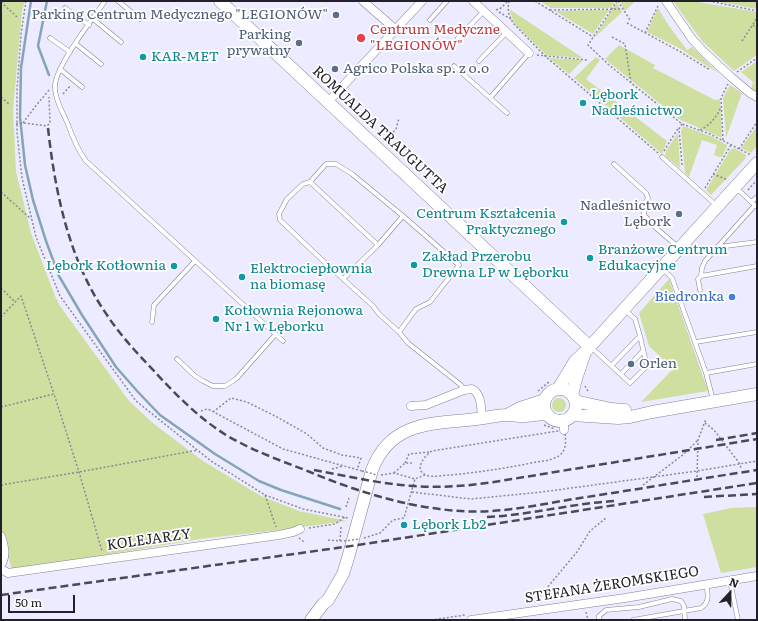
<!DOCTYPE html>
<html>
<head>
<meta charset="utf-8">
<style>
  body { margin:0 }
  #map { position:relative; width:758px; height:621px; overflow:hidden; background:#edebff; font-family:Literata,serif }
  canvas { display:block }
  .frame { position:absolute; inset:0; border:2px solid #222129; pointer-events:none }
  .north { position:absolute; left:710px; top:573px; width:40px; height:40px; -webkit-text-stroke:3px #fff; paint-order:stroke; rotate:22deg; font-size:11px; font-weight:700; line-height:16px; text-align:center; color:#222129 }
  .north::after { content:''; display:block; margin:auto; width:14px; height:18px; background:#222129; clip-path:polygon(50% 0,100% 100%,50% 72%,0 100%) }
  .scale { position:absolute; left:8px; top:595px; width:67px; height:18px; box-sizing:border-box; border:2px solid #222129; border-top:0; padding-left:5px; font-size:12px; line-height:14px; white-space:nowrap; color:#222129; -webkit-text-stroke:3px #fff; paint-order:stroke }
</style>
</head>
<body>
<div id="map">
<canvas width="758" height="621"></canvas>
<div class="frame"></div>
<div class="north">N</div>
<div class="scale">50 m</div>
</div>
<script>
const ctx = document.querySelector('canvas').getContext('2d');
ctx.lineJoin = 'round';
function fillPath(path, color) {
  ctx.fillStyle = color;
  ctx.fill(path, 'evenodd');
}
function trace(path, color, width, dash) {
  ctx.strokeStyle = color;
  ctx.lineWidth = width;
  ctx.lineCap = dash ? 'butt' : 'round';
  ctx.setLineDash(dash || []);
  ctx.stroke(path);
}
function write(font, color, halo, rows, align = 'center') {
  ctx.font = font + ' Literata,serif';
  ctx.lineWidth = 3.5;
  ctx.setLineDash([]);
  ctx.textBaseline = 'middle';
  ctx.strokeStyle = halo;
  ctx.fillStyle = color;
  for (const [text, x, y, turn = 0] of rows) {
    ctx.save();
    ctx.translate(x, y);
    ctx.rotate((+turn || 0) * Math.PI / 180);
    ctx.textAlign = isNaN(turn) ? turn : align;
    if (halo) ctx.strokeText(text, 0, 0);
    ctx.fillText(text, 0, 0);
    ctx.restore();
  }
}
fillPath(new Path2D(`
  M1 1H25L22 12 13 110 16 171 31 233 55 296 60 306 129 401 154 424 203 461 261 496 299 511 347 521 272 531 207 538 12 570 1 531Z
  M540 1H615L611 8H551Z
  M620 1H635L625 11Z
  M673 1H692L757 12V55L734 71 702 41Z
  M714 1H757V9Z
  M617 2 622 12 594 38Z
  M658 8 669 26 687 50 692 47 718 73 679 48 647 32Z
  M509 9 583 58 546 55 514 23Z
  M609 10 593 34 555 11Z
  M619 45 655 65 653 68 715 100 720 99 722 138 679 119 605 59Z
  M596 57 600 60 586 79 667 141 662 154 574 78Z
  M549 58 583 60 569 74Z
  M757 61V93L751 90 753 82 741 72Z
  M730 85 742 93 726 138 723 98Z
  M683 126 713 137 727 145V147L722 157H719L714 155 717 145 702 140 689 177 685 173 681 131Z
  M757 126V146L751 153 741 148Z
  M678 133 680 168 665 156 666 151Z
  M734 148 746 155 745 159 711 195 706 190 730 150Z
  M669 279 708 391 641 402 673 369 649 346 639 313Z
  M552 405a7 7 0 1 1 14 0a7 7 0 1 1-14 0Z
  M757 507V567L721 573 703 514 731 508Z`), '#cfdf9f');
trace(new Path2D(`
  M31 1 21 68 20 117 25 165 33 200 46 241 59 276 82 315 116 367 138 392 160 415 215 454 259 481 281 490 340 509
  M47 1 38 46 49 75`), '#85a4ba', 2.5);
const lane = new Path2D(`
  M105 1C92 20 57 64 55 85 54 97 62 111 67 122 72 136 77 149 86 161L283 341
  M118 1 140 19
  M65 8 89 25
  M93 19 121 42
  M430 20 447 1
  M50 38 70 52
  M458 38 484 11
  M76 44 101 64
  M479 61 507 32
  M454 66 507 113
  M60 69 82 87
  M490 98 529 53
  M662 157 716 205
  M614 164 646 193 648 198 644 205V215L655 227 678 247
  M310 182 378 245
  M735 187 757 207
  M751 202 757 197
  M718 247 757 242
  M663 269 672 278 706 373 757 364
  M701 276 702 268 705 261 755 205
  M343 279 378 245 403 216
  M700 290 698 279 701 276 757 266
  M152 322 154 305 195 261
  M399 332 416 309 430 302 459 265 403 216 352 174 336 164H326L310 182 303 184 287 199 279 214 280 220 320 258 373 306 379 314 399 332 408 343 461 385 464 390
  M696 342 757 332
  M592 348 630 383 647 366 640 336
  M177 359 195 376 203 381 213 386H225L236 379 275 335
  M612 365 640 336 635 319 625 310
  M706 373 713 400
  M621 374 643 351
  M730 581 738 620
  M599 620V616L606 610 639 607 672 599 681 601 684 606 685 620
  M633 620 701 608C710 602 708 594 706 584`);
const street = new Path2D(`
  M363 1 395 29
  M473 1 529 53
  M666 1 692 39 704 52 731 77 750 93 757 97
  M328 102 422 1
  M411 406 426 405 464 390 472 389C482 394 481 409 482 419
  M564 420V430
  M1 536C4 546 7 555 1 565
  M1 569 8 573 279 535 293 532 300 529
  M471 620 625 598 757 576`);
const secondary = new Path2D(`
  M220 1 590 347
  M558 389 575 361 585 352 757 163
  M544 405a16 16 0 1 1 32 0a16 16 0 1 1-32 0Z
  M572 395 576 379 584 355
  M575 401 611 409 625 410
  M507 415 520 408 545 400
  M572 415 618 418 630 417 652 412 757 394
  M311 620 323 604 328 600 343 574 348 558 372 470C391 420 434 424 477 419 487 418 497 415 507 415 512 415 518 416 523 416 531 416 539 414 547 414`);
trace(lane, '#838196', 5);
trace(street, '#838196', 9);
trace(secondary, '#838196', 13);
trace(new Path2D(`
  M26 1 21 34 17 90V132L22 178 36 237 60 296 136 401 211 461 265 495 276 527
  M509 1 508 8 509 15 513 23 545 56 658 153
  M535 1 593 37
  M617 1 588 45 609 65 682 124 710 134 751 155
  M618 1 630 20
  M709 1 757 11
  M1 2 17 17
  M496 10 501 8 508 1
  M550 10 623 9
  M499 12 511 19
  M627 23 679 51 710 70
  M753 25 757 29
  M645 33 658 6
  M612 37 625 44 631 83
  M742 41 757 18
  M537 55 587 60
  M737 72 757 58
  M63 94 71 85
  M1 97 10 105
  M23 123 34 108 49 90
  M16 124 23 123 47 126 50 123 49 97
  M700 130C709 126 717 117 721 107
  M723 140 721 98 728 84
  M385 141 396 129 399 118
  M739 149 757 122
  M664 151 677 130 679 129
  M682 165 679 129 682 124
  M713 174 728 180
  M705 188 731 145
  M748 190 757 180
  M1 192 31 219
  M1 288 15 302
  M1 317 21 296 54 394
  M585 386 589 393
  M538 391 549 382
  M1 407 54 394 79 472 102 551
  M201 411 207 409 210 410 283 449 362 471
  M213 412 231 398 247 402 277 417 307 434 323 448 342 455 361 458 357 470
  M705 423 714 430 740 464 741 469
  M544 425 555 429
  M564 430C566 436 567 447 562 453 560 455 557 458 554 458 549 461 542 461 536 462 508 468 480 472 451 475 443 475 433 478 426 475 413 470 425 455 432 451Z
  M405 463 409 454 429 452
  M332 469 343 466
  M394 473 405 463H412
  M381 475 394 473 415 479 425 475
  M697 477 698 440 706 419
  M1 485 79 472 198 450
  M643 485 684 454 698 440
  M412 492 471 499 542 492 697 471 757 461
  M265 495 303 509 348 518
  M346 507 349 498
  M309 528 335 524 345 517
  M299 538 304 542
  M364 538 380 533 393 520 404 518 415 479
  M328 540 342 541
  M340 541 341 527
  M535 602 577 552 590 531 606 518
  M586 612 588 620
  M431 620 465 615`), '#8c8a98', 1.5, [2, 2]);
trace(lane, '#fff', 4);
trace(street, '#fff', 8);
trace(secondary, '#fff', 12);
trace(new Path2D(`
  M48 128C55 192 69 261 107 315 120 335 137 353 154 371 176 395 199 418 226 435 253 451 282 461 310 472 358 492 409 508 461 511 501 514 541 504 580 498 639 489 698 479 757 470
  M716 440 757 433
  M314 470C347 476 380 484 414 486 441 488 467 486 494 482L757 439
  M704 497 757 494
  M487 517C531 515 573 503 616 501
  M1 595 358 545 757 483`), '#4b4a54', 2.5, [8, 4]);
trace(new Path2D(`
  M362 471 377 475
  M344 541 360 539`), '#8c8a98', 1.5, [2, 2]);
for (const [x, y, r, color] of [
  [336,15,4,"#5c6f8a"],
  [361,38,5,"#e0444e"],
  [299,43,4,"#5c6f8a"],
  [143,57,4,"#0f9aa8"],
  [335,69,4,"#5c6f8a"],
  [583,103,4,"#0f9aa8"],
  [679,214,4,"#5c6f8a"],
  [564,222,4,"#0f9aa8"],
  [590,258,4,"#0f9aa8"],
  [414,265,4,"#0f9aa8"],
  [174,266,4,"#0f9aa8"],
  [242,277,4,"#0f9aa8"],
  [732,297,4,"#3f7fe0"],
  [216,319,4,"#0f9aa8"],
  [631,364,4,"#5c6f8a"],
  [404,525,4,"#0f9aa8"]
]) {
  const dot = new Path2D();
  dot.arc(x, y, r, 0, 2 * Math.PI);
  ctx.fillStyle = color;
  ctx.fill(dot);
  trace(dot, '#fff', 1.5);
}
write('14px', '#4e5e75', '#fff', [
  ["Parking Centrum Medycznego \"LEGIONÓW\"",328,15],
  ["Parking",291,35],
  ["prywatny",291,51],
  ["Agrico Polska sp. z o.o",343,69,"left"],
  ["Nadleśnictwo",671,206],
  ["Lębork",671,222],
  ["Orlen",639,364,"left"]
], 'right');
write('14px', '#be3a42', '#fff', [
  ["Centrum Medyczne",370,30],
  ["\"LEGIONÓW\"",370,46]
], 'left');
write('14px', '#0d838f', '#fff', [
  ["KAR-MET",151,57],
  ["Lębork",591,95],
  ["Nadleśnictwo",591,111],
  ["Centrum Kształcenia",556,214,"right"],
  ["Praktycznego",556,230,"right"],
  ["Branżowe Centrum",598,250],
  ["Edukacyjne",598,266],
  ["Zakład Przerobu",422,257],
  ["Drewna LP w Lęborku",422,273],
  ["Lębork Kotłownia",166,266,"right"],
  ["Elektrociepłownia",250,269],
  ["na biomasę",250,285],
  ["Kotłownia Rejonowa",224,311],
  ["Nr 1 w Lęborku",224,327],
  ["Lębork Lb2",412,525]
], 'left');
write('14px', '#222129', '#fff', [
  ["ROMUALDA TRAUGUTTA",380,130,43],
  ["KOLEJARZY",149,540,-8],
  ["STEFANA ŻEROMSKIEGO",612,585,-9]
]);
write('14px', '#366cbe', '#fff', [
  ["Biedronka",724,297]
], 'right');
</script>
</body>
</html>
